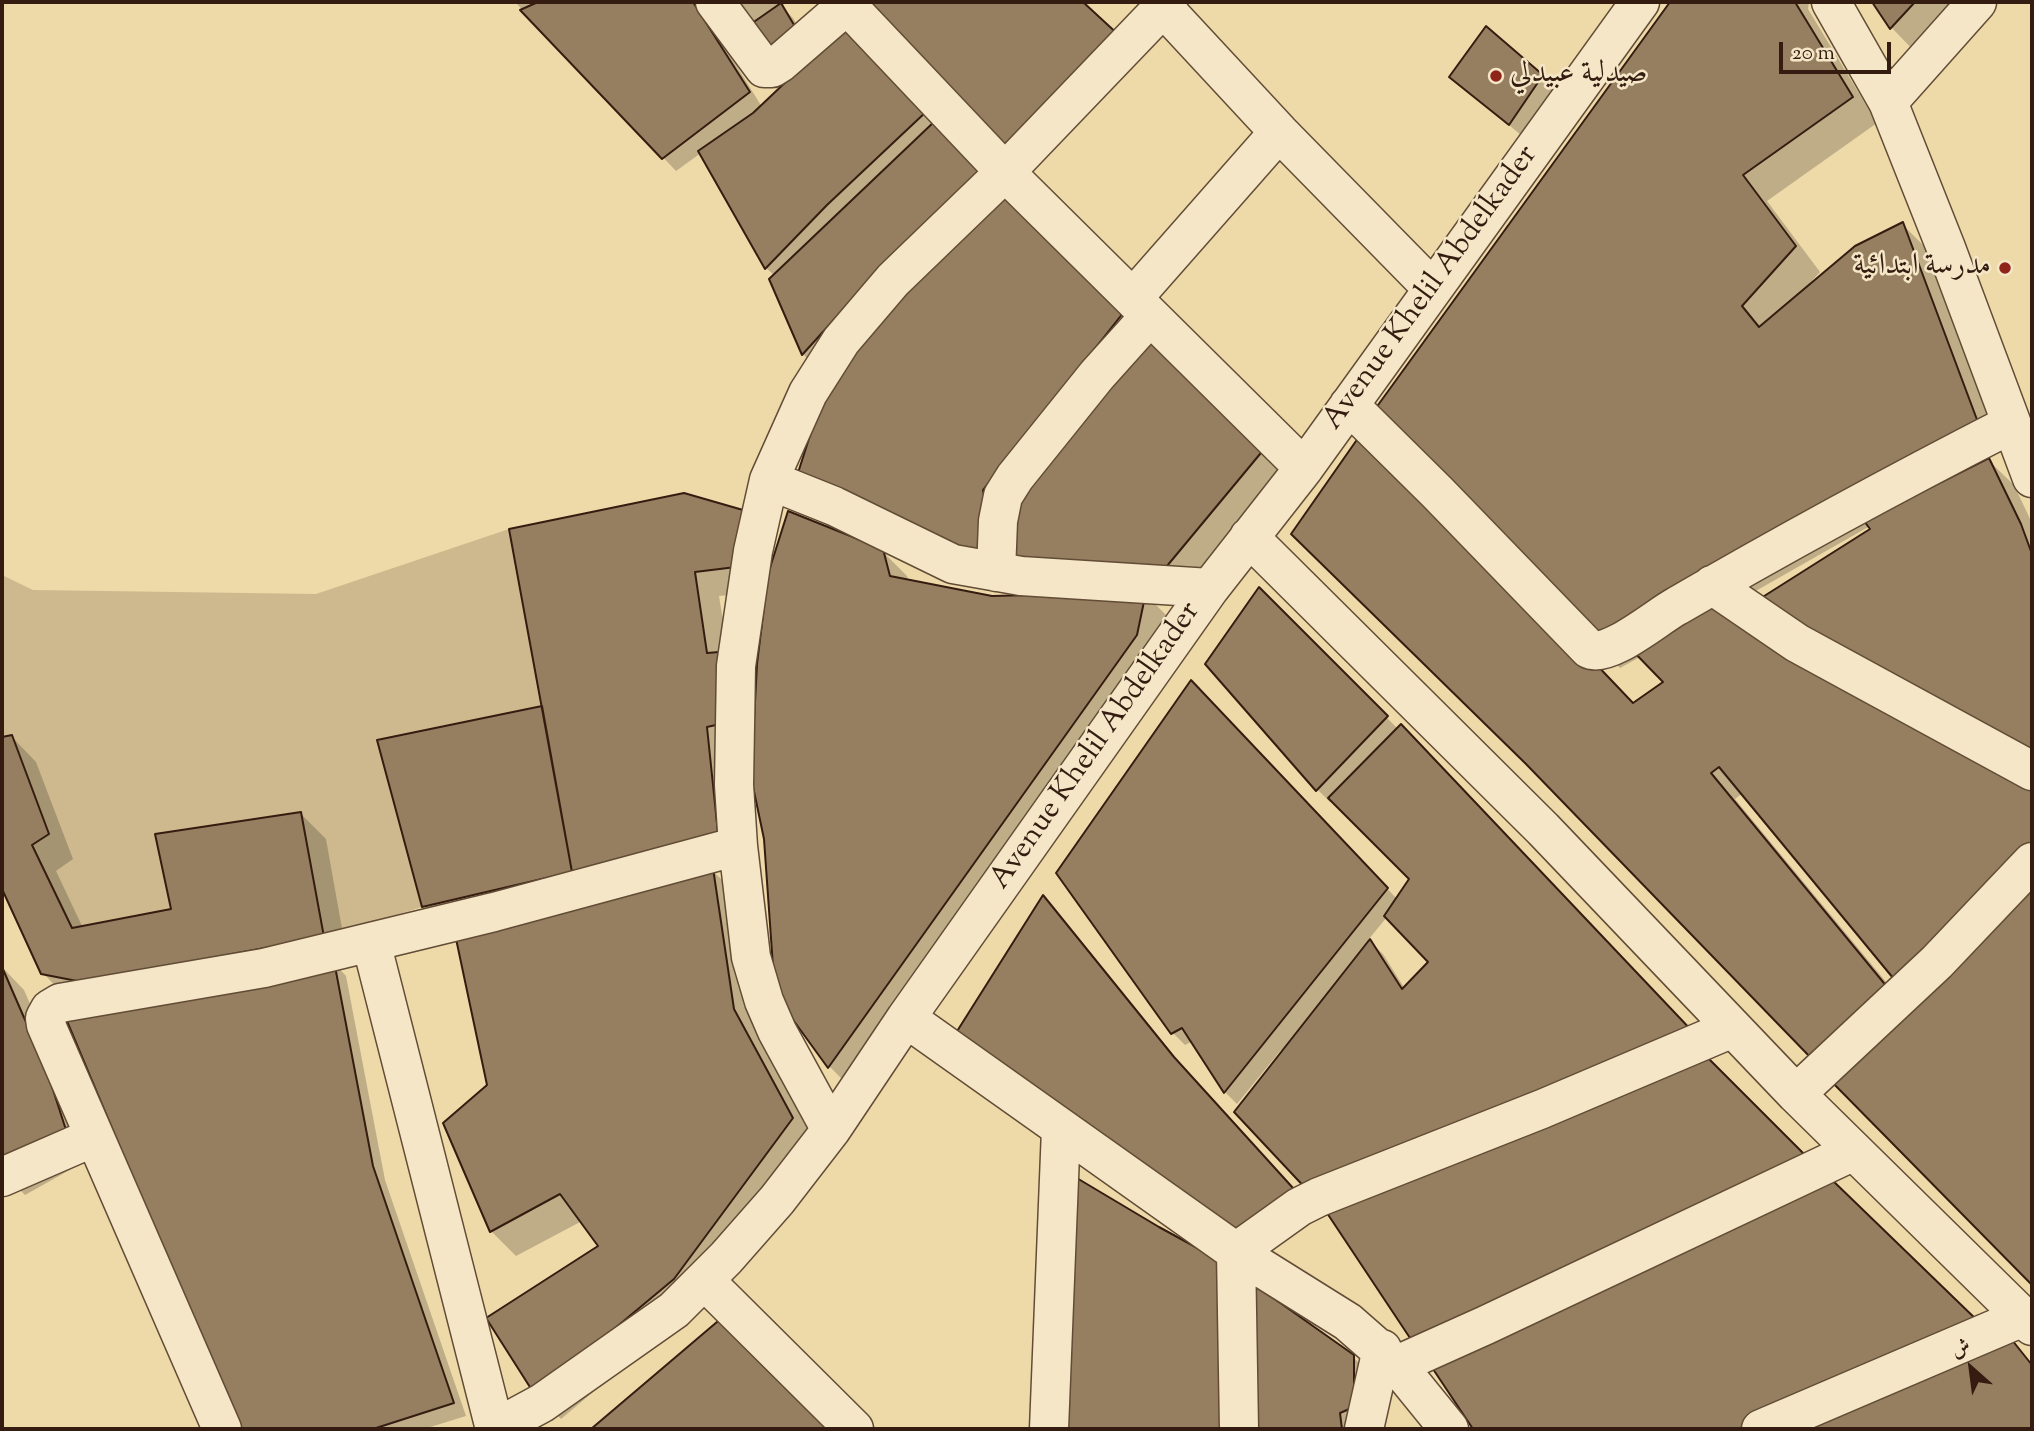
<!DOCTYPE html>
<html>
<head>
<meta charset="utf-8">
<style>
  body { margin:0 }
  #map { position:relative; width:2034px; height:1431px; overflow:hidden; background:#eed9a9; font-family:"Sorts Mill Goudy",Amiri,serif }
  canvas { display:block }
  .frame { position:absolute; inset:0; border:4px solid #341d10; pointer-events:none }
  .north { position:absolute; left:1936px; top:1333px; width:70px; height:70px; -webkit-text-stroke:5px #f4e6c7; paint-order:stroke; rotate:332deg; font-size:19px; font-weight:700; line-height:28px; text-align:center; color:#341d10 }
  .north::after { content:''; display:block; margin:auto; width:24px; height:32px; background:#341d10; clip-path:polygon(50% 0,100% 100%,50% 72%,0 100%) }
  .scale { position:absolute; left:1779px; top:42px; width:112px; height:32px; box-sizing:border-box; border:4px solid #341d10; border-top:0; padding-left:9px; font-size:21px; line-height:24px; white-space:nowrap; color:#341d10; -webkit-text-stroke:5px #f4e6c7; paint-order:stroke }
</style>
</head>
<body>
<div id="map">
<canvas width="2034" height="1431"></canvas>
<div class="frame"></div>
<div class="north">ش</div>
<div class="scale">20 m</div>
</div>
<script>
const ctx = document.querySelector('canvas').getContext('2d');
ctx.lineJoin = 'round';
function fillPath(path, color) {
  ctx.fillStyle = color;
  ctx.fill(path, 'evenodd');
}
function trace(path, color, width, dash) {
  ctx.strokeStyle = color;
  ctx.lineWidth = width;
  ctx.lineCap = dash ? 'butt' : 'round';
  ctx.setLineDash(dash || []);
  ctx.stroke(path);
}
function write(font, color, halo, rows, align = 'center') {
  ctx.font = font + ' "Sorts Mill Goudy",Amiri,serif';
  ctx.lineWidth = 5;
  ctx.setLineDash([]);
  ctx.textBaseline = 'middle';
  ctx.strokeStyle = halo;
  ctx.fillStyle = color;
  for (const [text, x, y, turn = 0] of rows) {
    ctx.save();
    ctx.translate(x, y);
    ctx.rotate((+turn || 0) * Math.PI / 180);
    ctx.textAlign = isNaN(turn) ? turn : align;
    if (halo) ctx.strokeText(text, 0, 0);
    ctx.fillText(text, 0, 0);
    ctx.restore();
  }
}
fillPath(new Path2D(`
  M509 529 542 706 378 740 422 907 324 937 301 812 155 834 171 909 72 928 32 845 49 833 12 735 2 737V575L33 590 316 594Z`), '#ceb98f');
fillPath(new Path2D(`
  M515 2H697L762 107 848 25 939 124 815 367 803 354 771 279 775 276 766 268 701 153 676 171Z
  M736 2H788L781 6 793 18 811 48 783 67Z
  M869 2H1080L1121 39 1018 164Z
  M1672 2H1809L1808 9 1877 123 1767 201 1820 272 1809 284 1810 286 1902 224 1927 249 2003 450 1987 459 2014 485 2032 523V768L1870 526 1717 613 2032 783V1282L1829 1076 1633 704 1666 683 1640 657 1620 668 1375 412ZM1743 793 1915 998 1906 1006 1735 799Z
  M1874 2H1963L1916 53 1892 28Z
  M1452 77H1541L1554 89 1522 136Z
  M1006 194 1289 474 1188 596H1147L1170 619 854 1091 830 1067 777 995 882 551 907 576 909 582 992 598 1048 596 824 500Z
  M684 495 761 592 719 596 730 665 744 679 712 870 737 895 759 1035 817 1144 698 1304 561 1419 536 1394 601 1246 582 1221 516 1256 491 1231 489 1085 457 935 449 931 424 906 544 707Z
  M1260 590 1398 729 1524 1121 1992 1338 2016 1345 2032 1365V1429H1475L1430 1360 1283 1052 1281 1050 1237 1104 1225 1092 1193 1041 1185 1045 1172 1032 1204 695 1397 899 1411 878 1332 799 1330 802 1317 789ZM1387 917 1430 962 1405 989 1383 954 1368 940Z
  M11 736 36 762 73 859 56 871 83 928 173 910 301 814 326 839 348 962 335 964 346 976 385 1180 466 1416 424 1429H240L68 999 43 973 2 885V739Z
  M1043 898 1187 1072 1304 1201 969 1049Z
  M2 967 24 990 70 1095 91 1158 25 1195 2 1172Z
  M1067 1174 1234 1429H1059Z
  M723 1318 829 1429H594Z
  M1352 1356 1366 1370 1352 1429H1253Z`), '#0003');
const building = new Path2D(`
  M538 2H693L750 92 662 159 520 10Z
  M867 2H1083L1122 38 1005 153Z
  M1670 2H1795L1853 97 1743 175 1796 246 1742 306 1759 327 1855 246 1903 222 1979 425 1594 644 1373 412Z
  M1872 2H1915L1890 29Z
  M781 3 800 35 769 55 748 26Z
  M848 23 928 110 827 205 765 269 698 151 753 113Z
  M1486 26 1543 75 1509 125 1449 77Z
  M936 120 988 169 900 247 802 355 769 279Z
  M1006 192 1127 308 983 490 995 546 982 561 797 476 829 376 880 297Z
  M1146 336 1265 448 1162 572 1019 569 1005 504Z
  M1363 431 1471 533 1633 703 1663 682 1628 646 1696 599 2032 781V848L1898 984 1719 767 1711 773 1888 988 1812 1059 1526 764 1291 534Z
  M1989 458 2021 524 2032 554V757L1750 605 1870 529 1864 521Z
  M684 493 743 510 736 567 695 572 707 653 719 652 725 723 707 727 718 833 572 872 509 529Z
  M788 511 883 549 890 576 992 596 1146 592 1137 635 828 1068 775 995 764 839 751 777 757 664 768 574Z
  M1259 587 1388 716 1316 791 1205 664Z
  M1191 680 1388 888 1224 1093 1182 1028 1171 1034 1056 873Z
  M542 706 572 872 422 907 377 740Z
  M1401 724 1694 1033 1310 1193 1234 1112 1370 939 1402 989 1428 962 1384 916 1409 879 1328 798Z
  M12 735 49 834 32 845 72 928 171 909 155 834 301 812 324 937 82 982 41 974 2 889V737Z
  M713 868 734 1009 793 1118 674 1279 535 1395 486 1318 598 1246 560 1194 490 1232 443 1123 487 1085 455 934Z
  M2032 879V1285L1826 1076Z
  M1043 895 1174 1057 1293 1188 1241 1239 954 1036Z
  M334 961 373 1166 454 1403 373 1429H238L64 1014Z
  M2 967 46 1068 67 1133 2 1169Z
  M1702 1052 1813 1163 1416 1347 1321 1204Z
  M1065 1171 1159 1227 1223 1262 1221 1429H1057Z
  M1829 1177 1982 1325 1744 1429H1473L1427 1360Z
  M1245 1278 1354 1355V1407L1340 1413 1342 1429H1252Z
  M724 1316 829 1429H591Z
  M2004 1330 2032 1365V1429H1778Z`);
fillPath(building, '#957f60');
trace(building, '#341d10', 2);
const minor = new Path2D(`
  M715 2 764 68H772L780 63 847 5
  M844 2 1005 172 1304 468
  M1831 2 1888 102 1946 248 2032 478
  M1163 7 1279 132 1432 288
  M1888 102 1977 2
  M1133 298 1279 132
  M1349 405 1438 493 1589 649C1608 659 1658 616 1677 606 1787 542 1898 482 2011 424
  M769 480 834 506 953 564 1021 576 1210 588
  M1249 537 1543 829 1796 1094 2032 1326
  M996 572 998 521 1003 496 1015 477 1097 375 1150 316
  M1712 585 1797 643 2032 771
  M371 942 495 1429
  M906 1018 1236 1252 1348 1322 1397 1365 1449 1429
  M1796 1094 1937 962 2032 862
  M831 1130 777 1031 764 1001 751 957 738 846 734 785 736 666 753 551 769 480 808 393 841 341 893 280 1005 172 1168 2
  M2 1177 94 1137
  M704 1280 854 1429
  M1397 1365 1486 1325 1854 1151
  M222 1429 46 1025 45 1018 50 1009 60 1003 264 968 494 912 738 846
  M494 1429 542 1403 674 1310 726 1258 777 1200 831 1130 906 1018 1210 588 1304 468 1640 2
  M1049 1429 1061 1129
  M1239 1429 1236 1252 1299 1207 1319 1197 1542 1109 1733 1028
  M1364 1429 1382 1349
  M1761 1429 2023 1317`);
trace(minor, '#624c36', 41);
trace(minor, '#f4e6c7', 38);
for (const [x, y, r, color] of [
  [1496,76,7,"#8f2418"],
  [2005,268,7,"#8f2418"]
]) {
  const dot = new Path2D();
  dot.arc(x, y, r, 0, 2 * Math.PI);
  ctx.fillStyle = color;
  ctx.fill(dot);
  trace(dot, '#f4e6c7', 2.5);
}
write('30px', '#341d10', '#f4e6c7', [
  ["صيدلية عبيدلي",1510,76],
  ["مدرسة ابتدائية",1991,268,"right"]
], 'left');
write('30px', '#341d10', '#f4e6c7', [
  ["Avenue Khelil Abdelkader",1432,289,-54],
  ["Avenue Khelil Abdelkader",1097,747,-55]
]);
</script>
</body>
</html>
